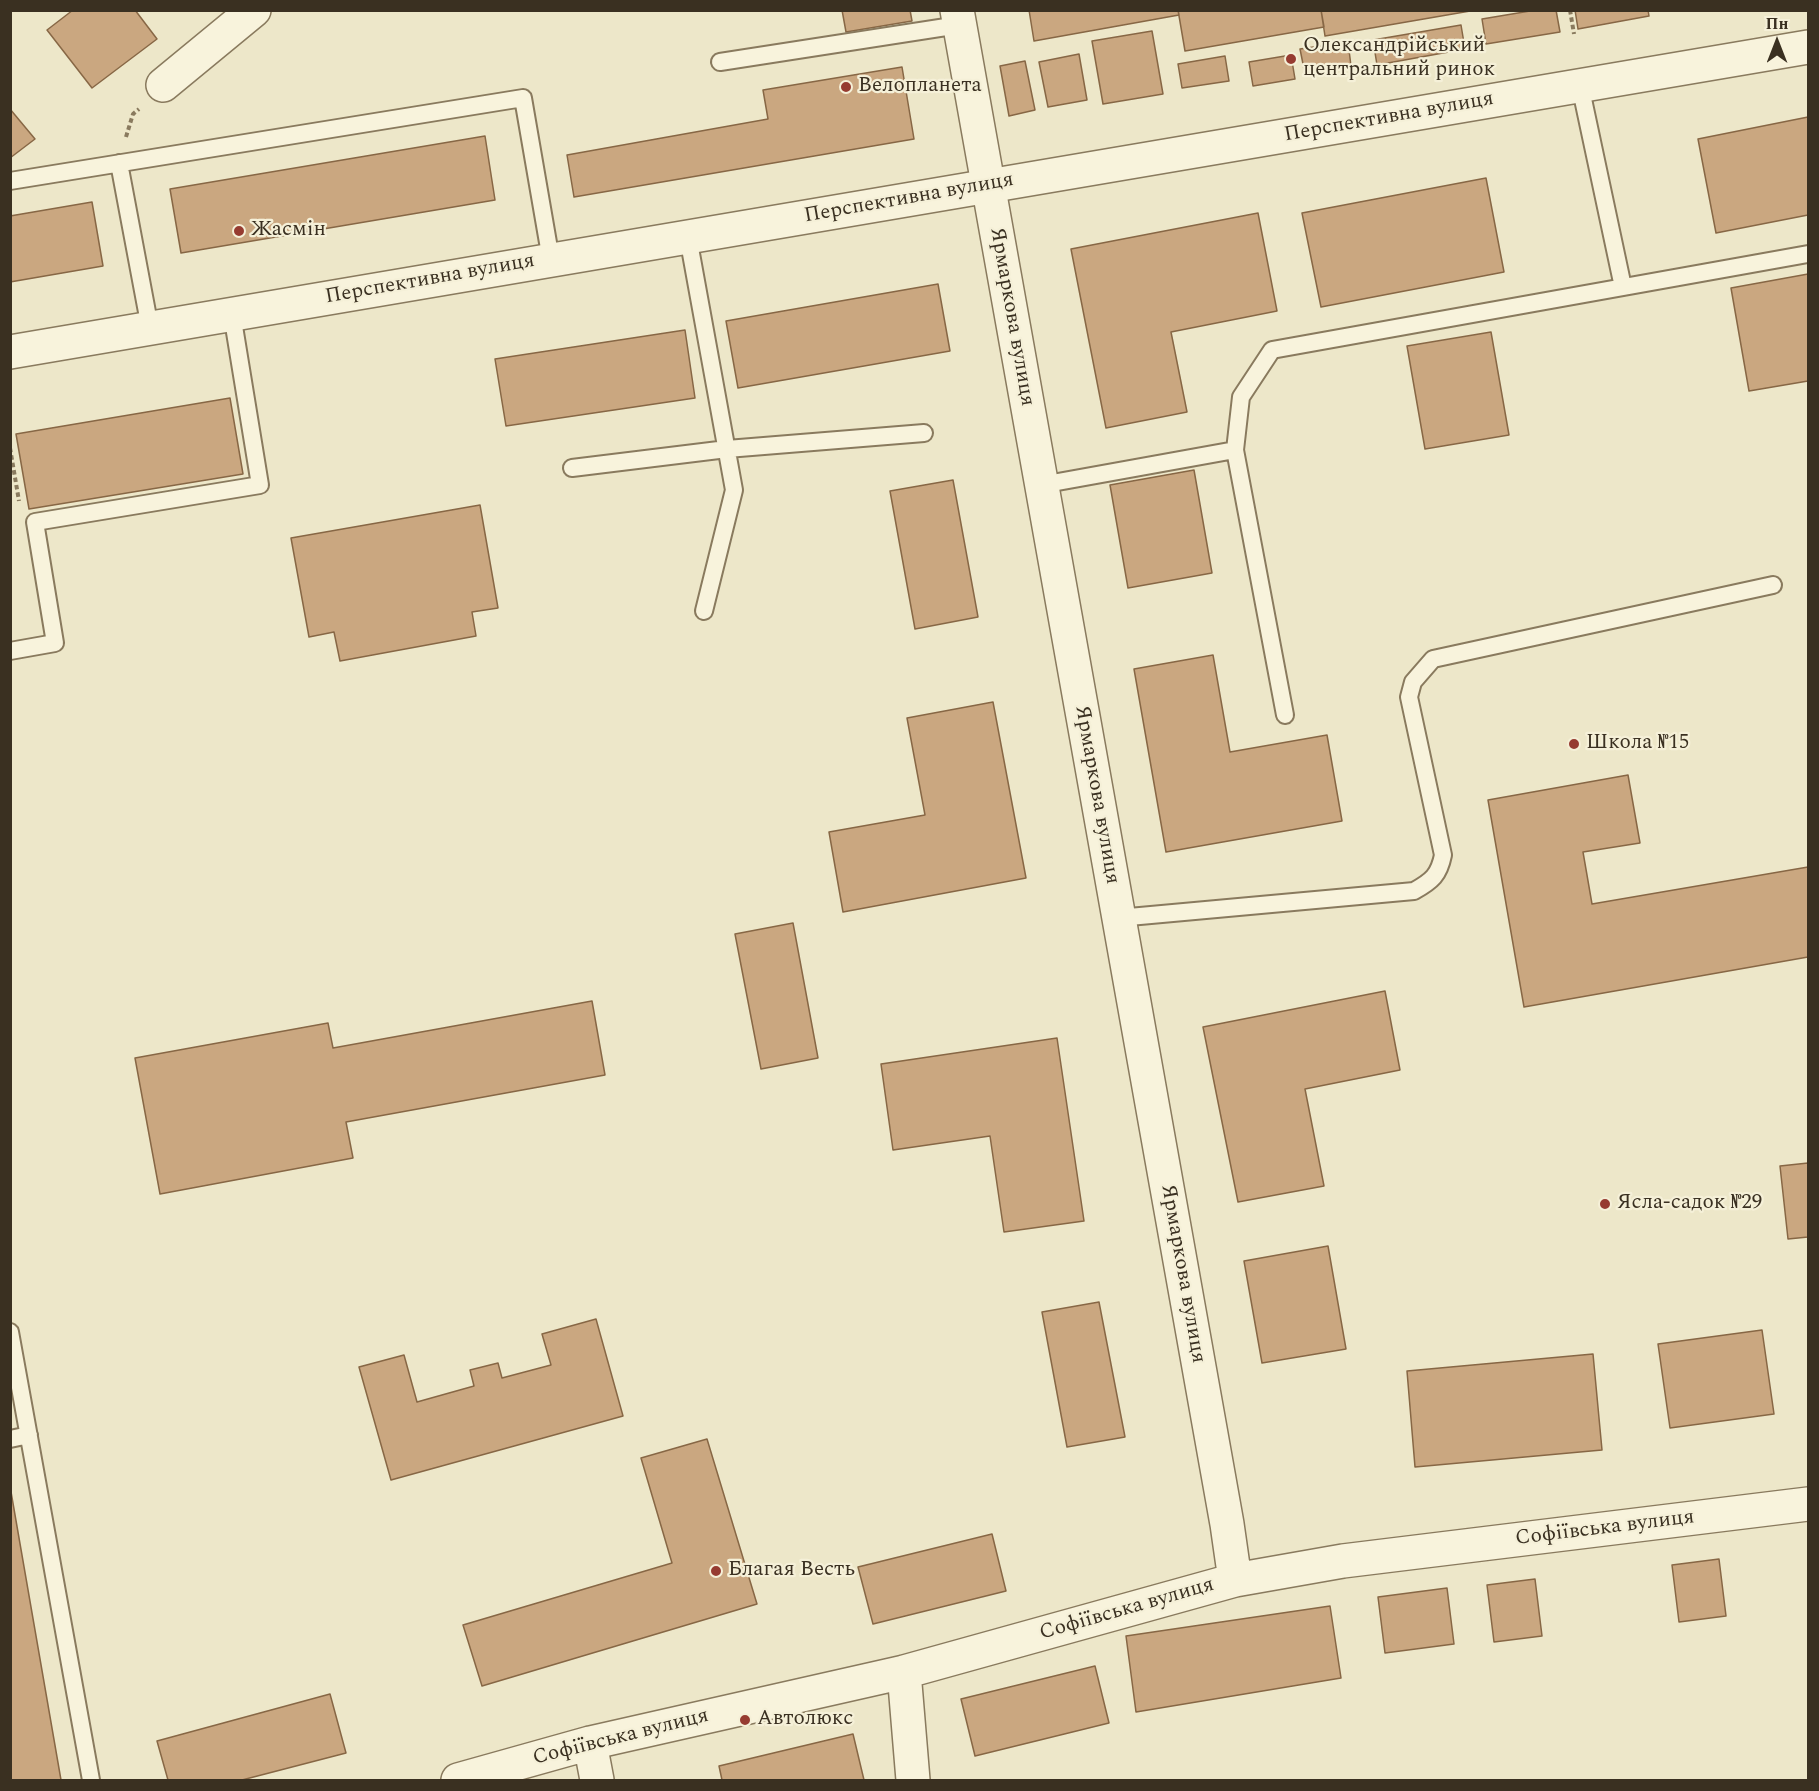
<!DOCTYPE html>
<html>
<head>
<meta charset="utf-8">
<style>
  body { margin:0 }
  #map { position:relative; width:1819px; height:1791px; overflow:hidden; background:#ede7c9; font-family:Spectral,serif }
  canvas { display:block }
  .frame { position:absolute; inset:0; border:12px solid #3a3021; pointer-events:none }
  .north { position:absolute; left:1747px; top:12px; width:60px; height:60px; -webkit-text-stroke:4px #f5f0d8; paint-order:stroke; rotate:0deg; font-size:16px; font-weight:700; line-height:24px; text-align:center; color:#3a3021 }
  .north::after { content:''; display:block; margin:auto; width:21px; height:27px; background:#3a3021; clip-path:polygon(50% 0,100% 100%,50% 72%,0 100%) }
</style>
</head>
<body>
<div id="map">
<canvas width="1819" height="1791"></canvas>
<div class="frame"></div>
<div class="north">Пн</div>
</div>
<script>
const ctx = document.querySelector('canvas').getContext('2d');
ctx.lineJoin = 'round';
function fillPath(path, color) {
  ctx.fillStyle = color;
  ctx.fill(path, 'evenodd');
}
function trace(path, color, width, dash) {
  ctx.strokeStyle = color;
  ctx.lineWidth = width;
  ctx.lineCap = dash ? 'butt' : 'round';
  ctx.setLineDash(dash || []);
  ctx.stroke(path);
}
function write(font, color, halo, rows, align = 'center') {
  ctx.font = font + ' Spectral,serif';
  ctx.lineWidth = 4.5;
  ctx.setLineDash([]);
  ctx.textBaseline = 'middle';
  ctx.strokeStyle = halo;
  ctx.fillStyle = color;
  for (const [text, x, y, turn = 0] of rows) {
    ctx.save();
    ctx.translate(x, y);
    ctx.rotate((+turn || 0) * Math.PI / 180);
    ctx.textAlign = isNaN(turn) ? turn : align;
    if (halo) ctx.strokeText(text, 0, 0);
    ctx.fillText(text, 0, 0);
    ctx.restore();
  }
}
const building = new Path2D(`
  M73 10H135L157 39 92 88 47 30Z
  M842 10H910L912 21 846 32Z
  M1029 10H1178L1179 15 1034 41Z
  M1178 10H1321L1324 27 1185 51Z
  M1321 10H1476L1325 36Z
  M1536 10H1556L1560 32 1486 44 1482 19Z
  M1575 10H1648L1649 16 1578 29Z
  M1461 25 1465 49 1377 65 1373 40Z
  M1152 31 1163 94 1103 104 1092 41Z
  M1348 42 1351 66 1305 74 1300 49Z
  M1079 54 1087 100 1048 107 1039 62Z
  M1291 55 1295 79 1253 86 1249 62Z
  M1225 56 1229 81 1182 88 1178 64Z
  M1025 61 1035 110 1009 116 1000 66Z
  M902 67 914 139 574 197 567 155 768 119 763 90Z
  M10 109 35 139 10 158Z
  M1808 117V215L1716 233 1698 139Z
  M485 136 495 200 181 253 170 189Z
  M1486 178 1504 272 1321 307 1302 213Z
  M92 202 103 266 10 282V216Z
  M1258 213 1277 311 1171 332 1187 412 1106 428 1071 249Z
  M1808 274V381L1749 391 1731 288Z
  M938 284 950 351 738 388 726 321Z
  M685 330 695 398 506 426 495 359Z
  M1491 332 1509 435 1425 449 1407 346Z
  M230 398 243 474 29 509 16 434Z
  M1194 470 1212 573 1128 588 1110 485Z
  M953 480 978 617 915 629 890 491Z
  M480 505 498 608 472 612 476 636 340 661 334 632 309 637 291 538Z
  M1213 655 1230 752 1327 735 1342 821 1166 852 1134 669Z
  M993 702 1026 878 843 912 829 832 925 815 907 718Z
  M1628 775 1640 843 1583 852 1592 904 1808 867V957L1524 1007 1488 800Z
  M793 923 818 1058 761 1069 735 934Z
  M1385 991 1400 1070 1305 1089 1324 1186 1238 1202 1203 1027Z
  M592 1001 605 1075 346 1122 353 1158 160 1194 135 1058 328 1023 333 1048Z
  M1057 1038 1084 1221 1004 1232 990 1136 893 1150 881 1064Z
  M1808 1163V1237L1788 1239 1780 1166Z
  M1328 1246 1346 1349 1262 1363 1244 1261Z
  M1099 1302 1125 1437 1067 1447 1042 1312Z
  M596 1319 623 1416 391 1480 359 1367 404 1355 417 1402 474 1386 470 1370 498 1363 502 1378 551 1365 542 1334Z
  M1762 1330 1774 1414 1670 1428 1658 1344Z
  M1593 1354 1602 1450 1415 1467 1407 1371Z
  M707 1439 757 1604 482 1686 463 1625 672 1563 641 1458Z
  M10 1486 61 1780H10Z
  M992 1534 1006 1591 873 1624 858 1567Z
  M1719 1559 1726 1616 1679 1622 1672 1565Z
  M1535 1579 1542 1636 1494 1642 1487 1585Z
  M1447 1588 1454 1644 1385 1653 1378 1597Z
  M1330 1606 1341 1678 1136 1712 1126 1636Z
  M1095 1666 1109 1723 975 1756 961 1699Z
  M330 1694 346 1753 242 1780H168L157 1741Z
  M853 1734 864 1780H722L719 1766Z`);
fillPath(building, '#caa780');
trace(building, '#876745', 1.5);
const service = new Path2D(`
  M720 62 959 25
  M1580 85 1623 287
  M119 163 150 328
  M10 181 523 98 551 260
  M688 237 734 490 704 611
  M572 468 727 449 924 433
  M1041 485 1235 450
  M10 651 55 643 35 522 260 485 232 314
  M1285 715 1235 450 1241 397 1272 350 1808 254
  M1118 918 1414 891C1432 881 1439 875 1443 855L1409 697 1413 682 1433 659 1773 585
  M10 1332 91 1780
  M10 1439 29 1435`);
const minor = new Path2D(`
  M957 10 1227 1524 1235 1580
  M163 85 254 10
  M904 1672 913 1780
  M590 1743 597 1780
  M458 1780 590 1743 904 1672 1235 1580 1343 1561 1808 1504`);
const tertiary = new Path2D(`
  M10 352 1808 47`);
trace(service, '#897a5e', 20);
trace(minor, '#897a5e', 36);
trace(tertiary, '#897a5e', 36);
trace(new Path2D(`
  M1570 10 1574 34
  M126 137 133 114 139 109
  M10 448 19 501`), '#897a5e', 4, [4.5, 3]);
trace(service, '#f8f3dc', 16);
trace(minor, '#f8f3dc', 33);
trace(tertiary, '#f8f3dc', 33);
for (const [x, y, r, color] of [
  [1291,59,6,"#963b30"],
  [846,87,6,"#963b30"],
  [239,231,6,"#963b30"],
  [1574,744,6,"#963b30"],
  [1605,1204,6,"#963b30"],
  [716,1571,6,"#963b30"],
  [745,1720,6,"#963b30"]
]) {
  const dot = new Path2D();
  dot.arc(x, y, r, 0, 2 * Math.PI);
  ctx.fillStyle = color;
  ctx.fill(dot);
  trace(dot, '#f5f0d8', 2);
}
write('21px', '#3a3021', '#f5f0d8', [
  ["Олександрійський",1303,47],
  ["центральний ринок",1303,71],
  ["Велопланета",858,87],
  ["Жасмін",251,231],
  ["Школа №15",1586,744],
  ["Ясла-садок №29",1617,1204],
  ["Благая Весть",728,1571],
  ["Автолюкс",757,1720]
], 'left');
write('21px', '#3a3021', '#f5f0d8', [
  ["Перспективна вулиця",1389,118,-10],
  ["Перспективна вулиця",909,199,-10],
  ["Перспективна вулиця",430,280,-10],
  ["Ярмаркова вулиця",1011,317,80],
  ["Ярмаркова вулиця",1096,795,80],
  ["Ярмаркова вулиця",1182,1274,80],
  ["Софіївська вулиця",1605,1529,-7],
  ["Софіївська вулиця",1127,1610,-16],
  ["Софіївська вулиця",621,1738,-14]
]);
</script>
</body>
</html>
